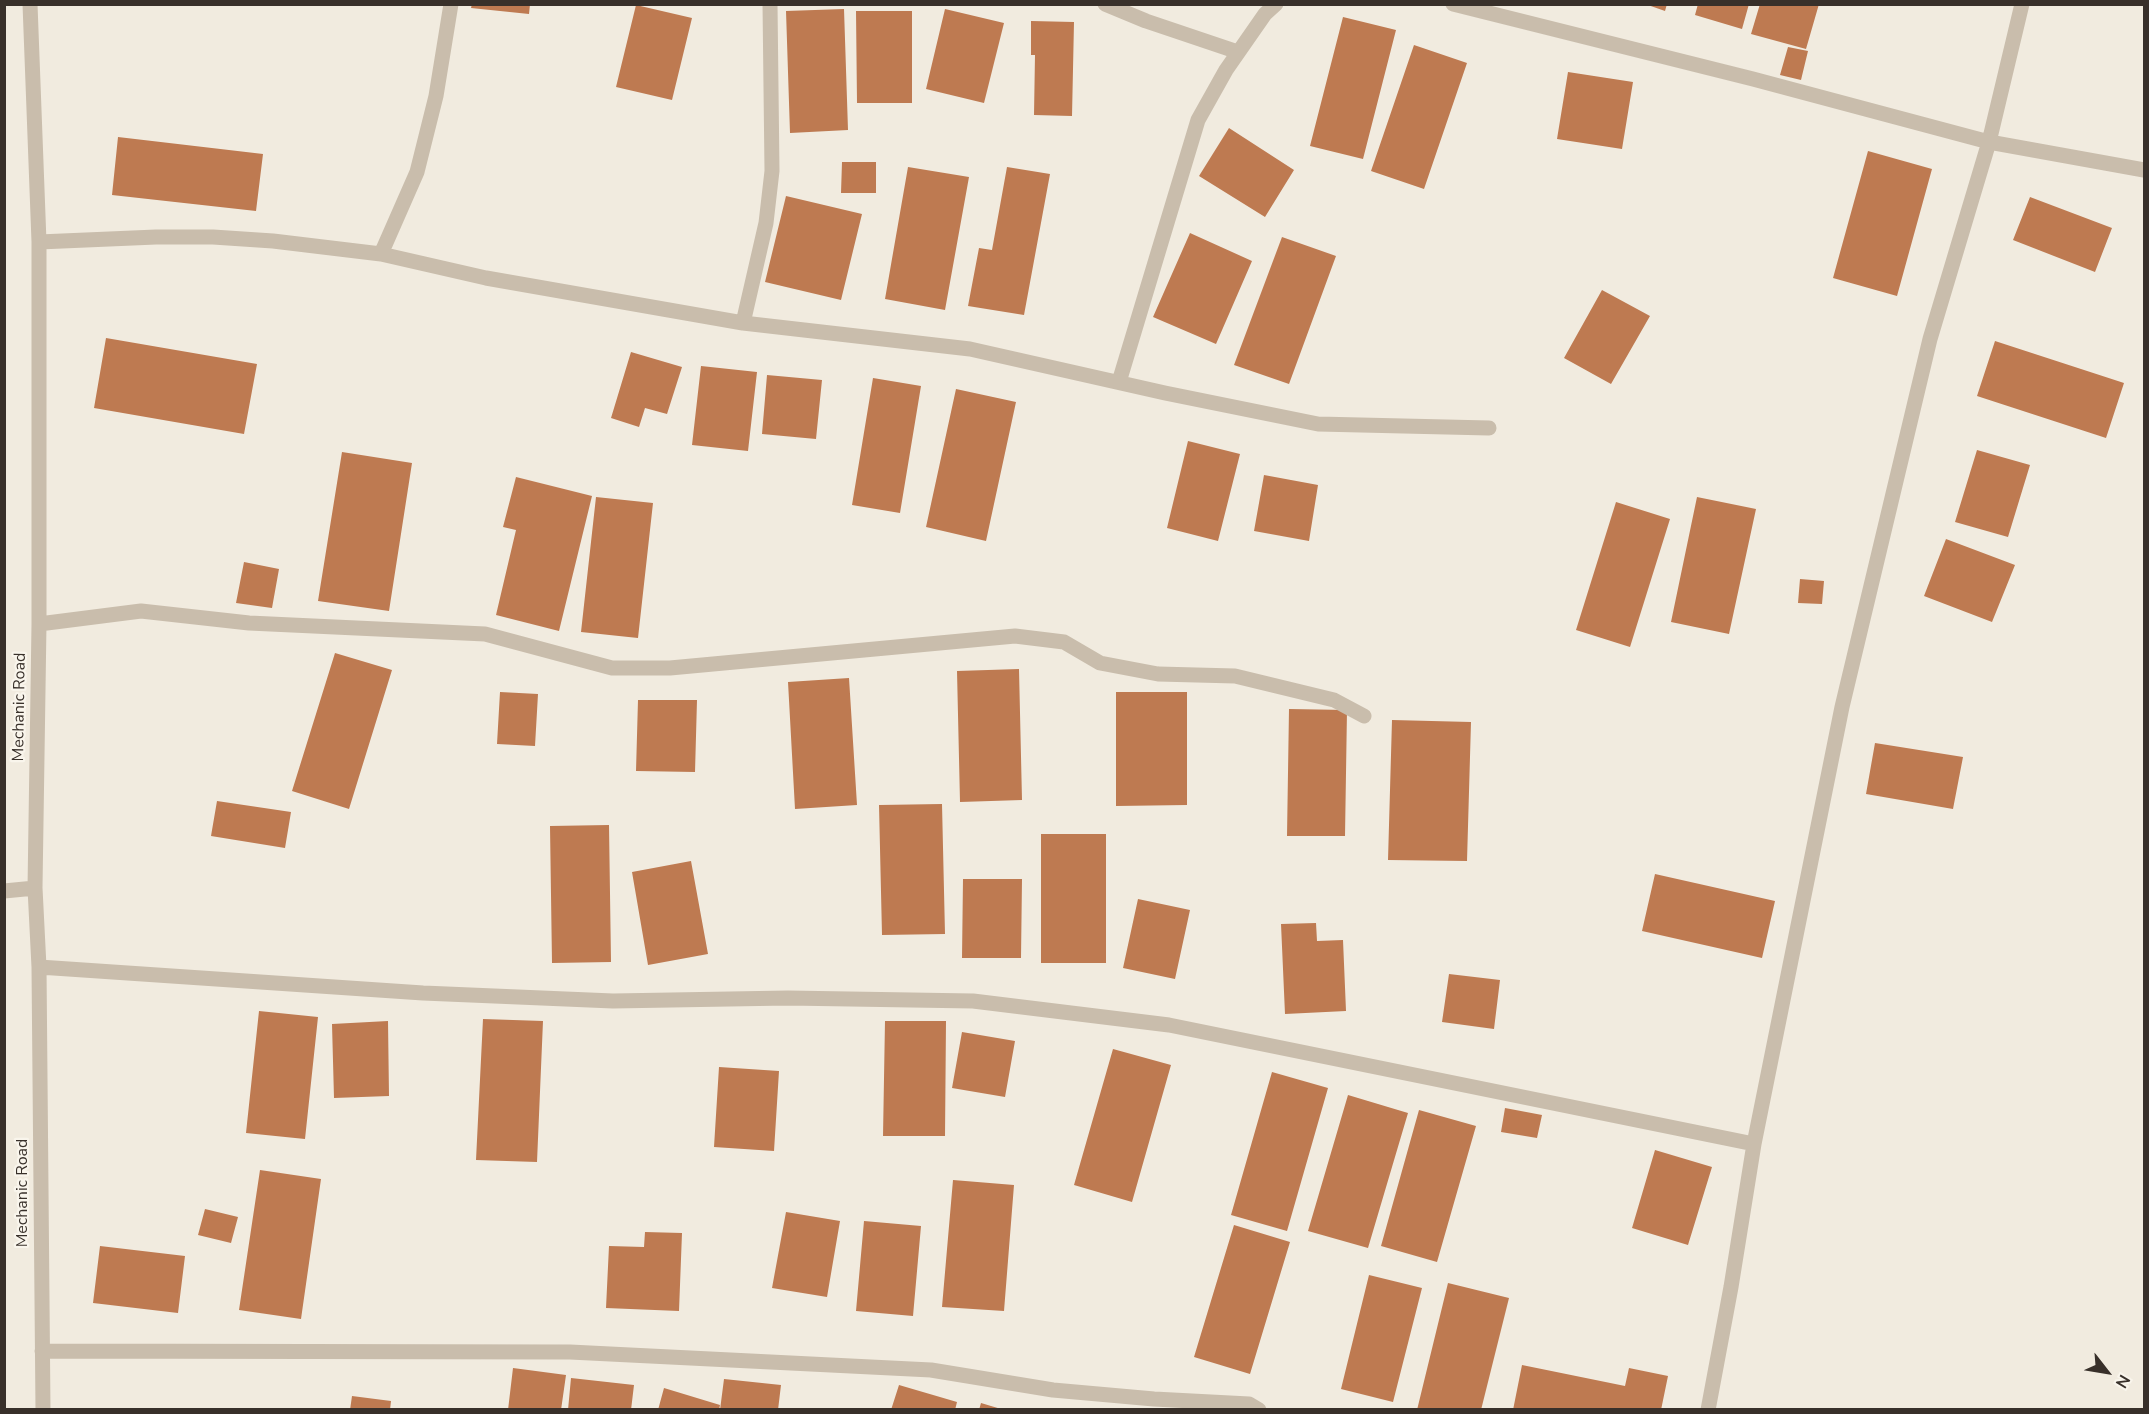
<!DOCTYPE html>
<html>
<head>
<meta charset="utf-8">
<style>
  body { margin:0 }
  #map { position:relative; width:2149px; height:1414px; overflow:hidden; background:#f1ebdf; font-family:"Nunito Sans",sans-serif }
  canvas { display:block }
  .frame { position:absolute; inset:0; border:6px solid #38302a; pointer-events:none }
  .north { position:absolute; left:2077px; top:1342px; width:60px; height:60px; -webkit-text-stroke:4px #f9f5ec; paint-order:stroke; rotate:121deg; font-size:16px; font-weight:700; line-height:24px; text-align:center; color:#38302a }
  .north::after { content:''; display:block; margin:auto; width:21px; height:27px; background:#38302a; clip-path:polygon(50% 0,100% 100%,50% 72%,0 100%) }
</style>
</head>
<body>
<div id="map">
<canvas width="2149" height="1414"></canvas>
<div class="frame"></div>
<div class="north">N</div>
</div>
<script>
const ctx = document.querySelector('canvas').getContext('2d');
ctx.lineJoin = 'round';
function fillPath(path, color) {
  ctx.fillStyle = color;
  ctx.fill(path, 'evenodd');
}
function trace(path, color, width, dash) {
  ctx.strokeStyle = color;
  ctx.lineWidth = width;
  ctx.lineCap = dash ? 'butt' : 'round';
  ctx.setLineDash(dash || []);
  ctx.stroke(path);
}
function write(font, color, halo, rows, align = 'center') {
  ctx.font = font + ' "Nunito Sans",sans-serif';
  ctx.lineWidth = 4.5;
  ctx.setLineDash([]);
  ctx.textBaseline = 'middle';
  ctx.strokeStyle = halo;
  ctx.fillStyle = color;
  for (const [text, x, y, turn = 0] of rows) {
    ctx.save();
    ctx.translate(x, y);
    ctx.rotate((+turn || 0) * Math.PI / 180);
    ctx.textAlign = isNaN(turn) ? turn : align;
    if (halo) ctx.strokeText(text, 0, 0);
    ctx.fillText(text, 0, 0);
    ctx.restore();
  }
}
fillPath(new Path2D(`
  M472 4H530L529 14 471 8Z
  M1645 4H1667L1665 11Z
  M1698 4H1749L1742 29 1695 15Z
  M1760 4H1819L1806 49 1751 34Z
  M636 5 692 18 672 100 616 87Z
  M844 9 848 130 790 133 786 11Z
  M945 9 1004 23 984 103 926 89Z
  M856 11H912V103H857Z
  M1343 17 1396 30 1363 159 1310 146Z
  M1031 21 1074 22 1072 116 1034 115 1035 55H1031Z
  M1414 45 1467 63 1424 189 1371 171Z
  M1788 47 1808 51 1801 80 1780 75Z
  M1568 72 1633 82 1622 149 1557 139Z
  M1229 128 1294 170 1265 217 1199 176Z
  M118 137 263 154 256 211 112 195Z
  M1868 151 1932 169 1897 296 1833 278Z
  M842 162H876V193H841Z
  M908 167 969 177 945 310 885 299Z
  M1007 167 1050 174 1024 315 968 306 979 248 992 250Z
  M786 196 862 214 841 300 765 282Z
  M2030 197 2112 228 2095 272 2013 240Z
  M1190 233 1252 261 1216 344 1153 317Z
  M1282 237 1336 256 1289 384 1234 365Z
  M1602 290 1650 316 1611 384 1564 358Z
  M106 338 257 364 244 434 94 408Z
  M1995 341 2124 383 2106 438 1977 396Z
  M631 352 682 367 667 414 645 408 639 427 611 418Z
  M701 366 757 372 748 451 692 445Z
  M767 375 822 380 816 439 762 434Z
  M873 378 921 386 900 513 852 505Z
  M956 389 1016 402 986 541 926 527Z
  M1188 441 1240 454 1218 541 1167 528Z
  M1977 450 2030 465 2008 537 1955 522Z
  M342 452 412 463 389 611 318 601Z
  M1264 475 1318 485 1309 541 1254 531Z
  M516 477 592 496 559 631 496 615 516 530 503 527Z
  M596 497 653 503 638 638 581 632Z
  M1697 497 1756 509 1729 634 1671 622Z
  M1616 502 1670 519 1630 647 1576 630Z
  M1946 539 2015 565 1992 622 1924 596Z
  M244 562 279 569 272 608 236 603Z
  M1800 579 1824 581 1822 604 1798 603Z
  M335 653 392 670 349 809 292 791Z
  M1019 669 1022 800 960 802 957 671Z
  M849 678 857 805 795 809 788 682Z
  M500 692 538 694 535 746 497 744Z
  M1116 692H1187V805L1116 806Z
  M638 700H697L695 772 636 771Z
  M1289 709 1347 710 1345 836H1287Z
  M1392 720 1471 722 1467 861 1388 860Z
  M1875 743 1963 757 1953 809 1866 794Z
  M217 801 291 812 285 848 211 836Z
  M942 804 945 934 882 935 879 805Z
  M609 825 611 962 552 963 550 826Z
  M1041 834H1106V963H1041Z
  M691 861 708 954 648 965 632 872Z
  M1655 874 1775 901 1762 958 1642 931Z
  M963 879H1022L1021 958H962Z
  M1138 899 1190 910 1175 979 1123 968Z
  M1316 923 1317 941 1343 940 1346 1011 1285 1014 1281 924Z
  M1449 974 1500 980 1494 1029 1442 1022Z
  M259 1011 318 1017 305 1139 246 1133Z
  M483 1019 543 1021 537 1162 476 1160Z
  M388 1021 389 1096 334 1098 332 1024Z
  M885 1021H946L945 1136H883Z
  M962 1032 1015 1041 1005 1097 952 1088Z
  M1113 1049 1171 1065 1132 1202 1074 1185Z
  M719 1067 779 1071 774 1151 714 1147Z
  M1272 1072 1328 1088 1287 1231 1231 1215Z
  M1348 1095 1408 1113 1368 1248 1308 1231Z
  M1505 1108 1542 1115 1537 1138 1501 1132Z
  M1419 1110 1476 1126 1437 1262 1381 1246Z
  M1655 1150 1712 1167 1688 1245 1632 1228Z
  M260 1170 321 1179 301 1319 239 1310Z
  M953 1180 1014 1185 1004 1311 942 1307Z
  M205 1209 238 1217 231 1243 198 1235Z
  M786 1212 840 1221 827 1297 772 1288Z
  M864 1221 921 1226 913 1316 856 1311Z
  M1234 1225 1290 1242 1250 1374 1194 1357Z
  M645 1232 682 1233 679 1311 606 1308 609 1246 644 1247Z
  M100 1246 185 1256 178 1313 93 1303Z
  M1369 1275 1422 1288 1393 1402 1341 1389Z
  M1448 1283 1509 1298 1481 1410H1417Z
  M1522 1365 1625 1386 1629 1368 1668 1376 1661 1410H1513Z
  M513 1368 566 1375 561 1410H508Z
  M571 1378 634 1385 631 1410H568Z
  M724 1379 781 1385 778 1410H720Z
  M899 1385 957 1402 955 1410H891Z
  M664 1388 720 1405 719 1410H658Z
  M352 1396 391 1401 390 1410H350Z
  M981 1403 1001 1409V1410H979Z`), '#be7a51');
trace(new Path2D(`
  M30 4 39 242V624L35 888 39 967 43 1410
  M1105 4 1146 21 1238 52
  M1453 4 1753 79 1989 142 2144 170
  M39 242 156 237H213L273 241 381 254 486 278 743 323 970 349 1165 393 1318 424 1489 428
  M381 254 417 172 436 96 451 4
  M743 323 766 223 772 171 770 4
  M1119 382 1198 120 1226 70 1265 14 1276 4
  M39 624 141 611 249 623 485 634 612 668H670L1015 636 1064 642 1100 663 1158 674 1235 676 1334 700 1364 716
  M4 891 35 888
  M39 967 423 993 613 1001 788 998 973 1001 1169 1025 1754 1144
  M42 1351 570 1352 931 1370 1053 1390 1154 1399 1249 1404 1259 1410
  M1708 1410 1731 1287 1754 1144 1842 707 1930 339 1989 142 2022 4`), '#c9bdac', 15);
write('16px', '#38302a', '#f9f5ec', [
  ["Mechanic Road",20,707,-89],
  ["Mechanic Road",23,1193,-90]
]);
</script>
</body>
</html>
